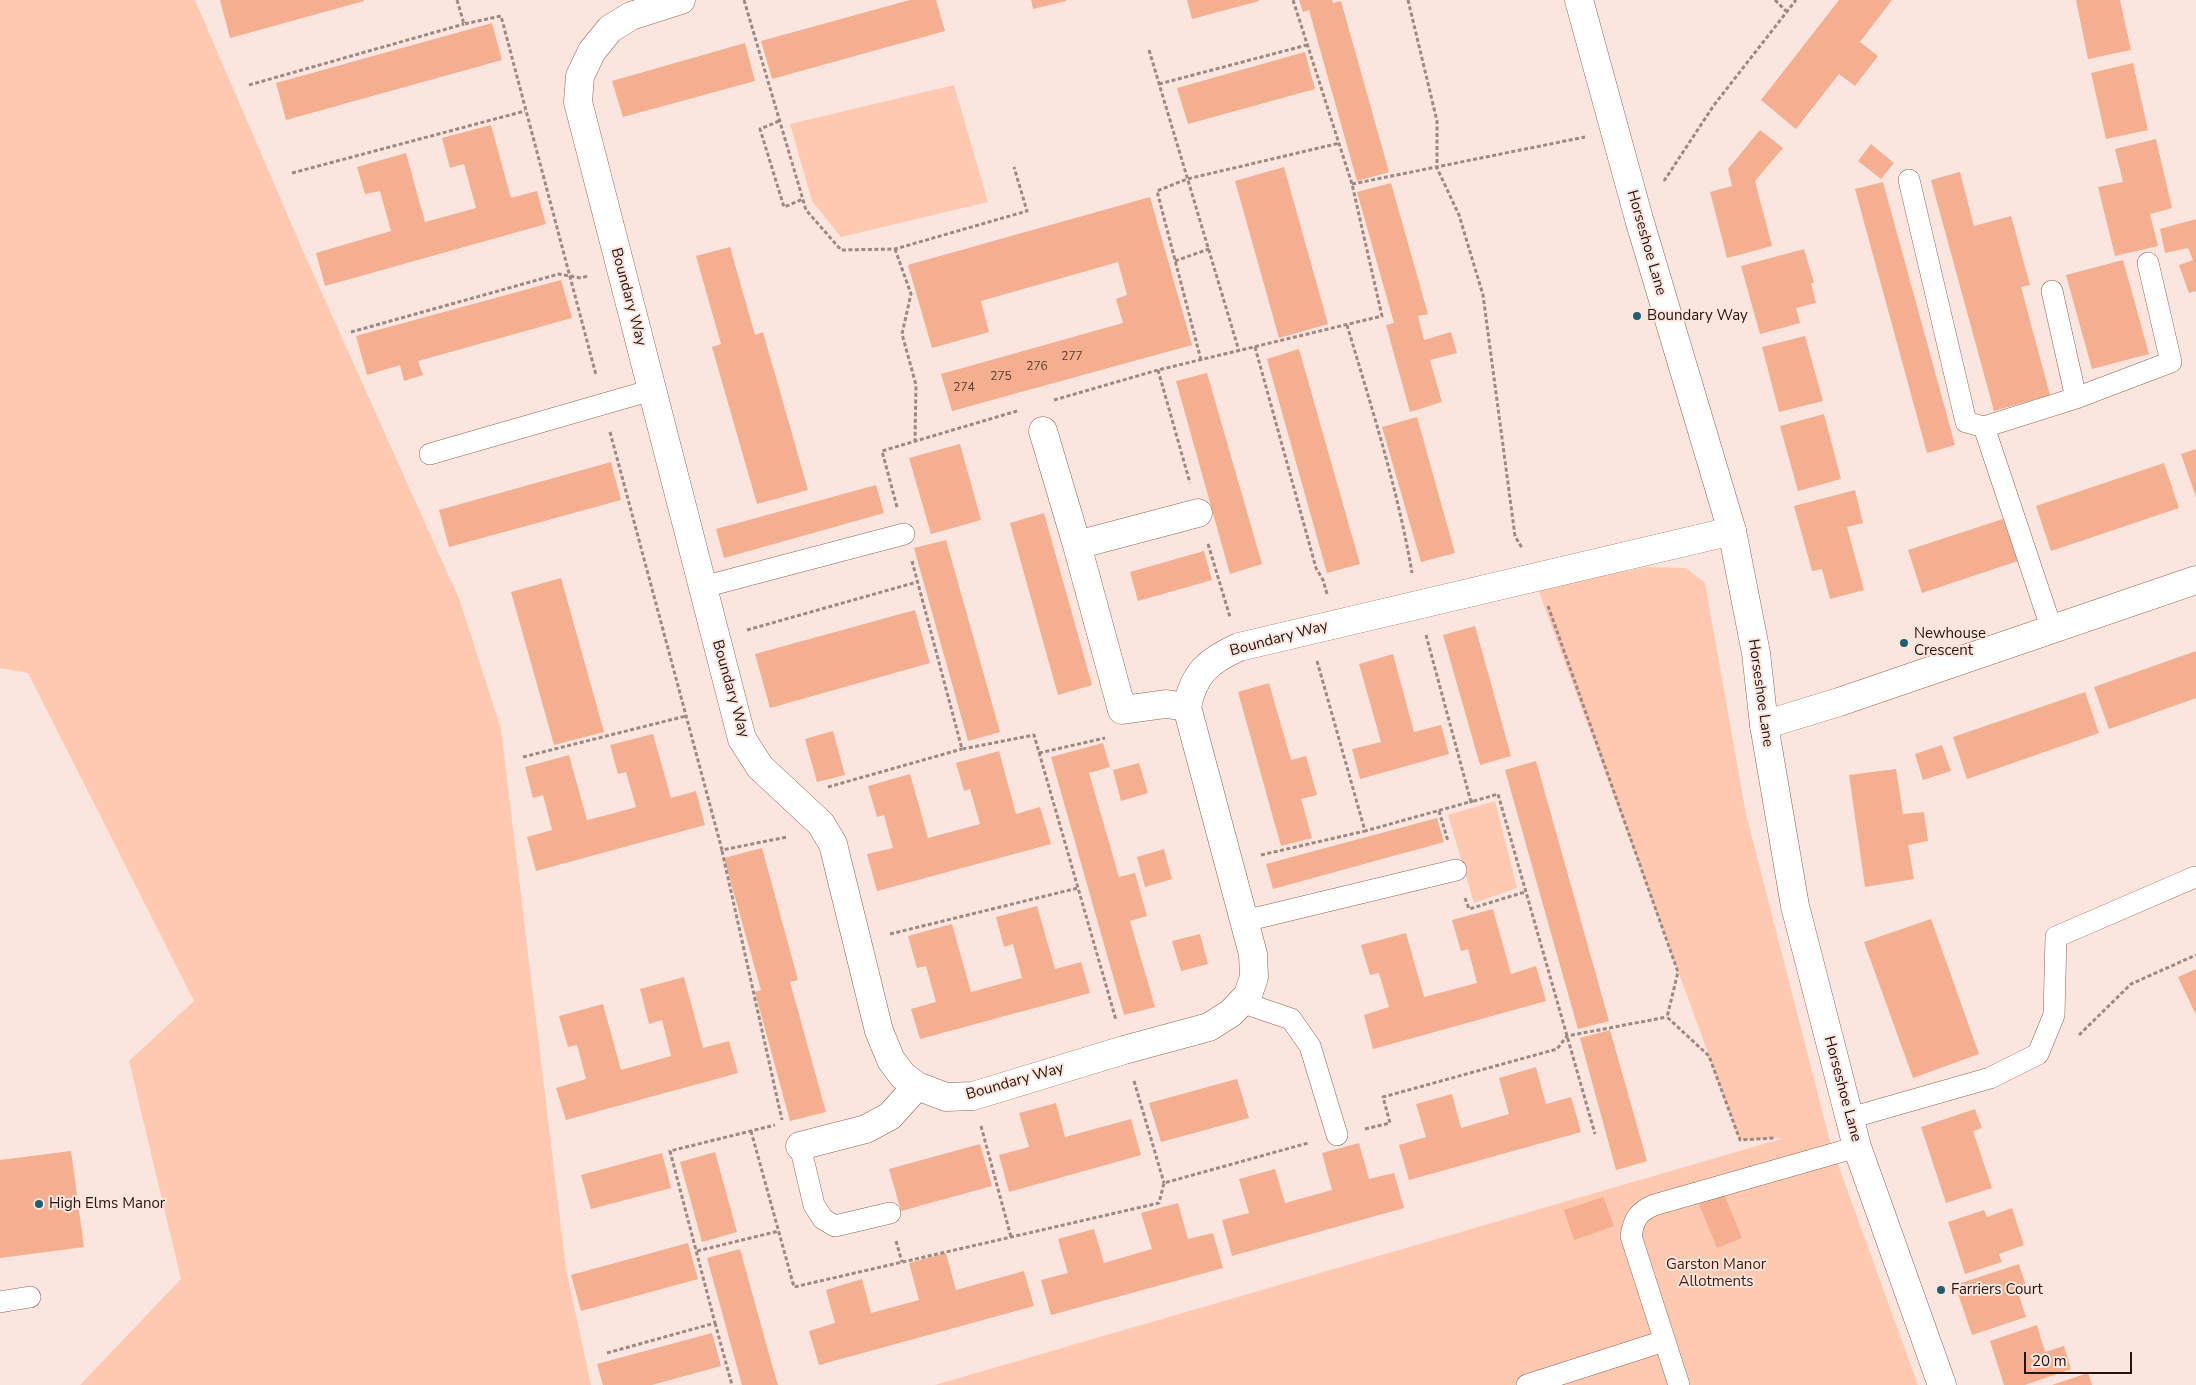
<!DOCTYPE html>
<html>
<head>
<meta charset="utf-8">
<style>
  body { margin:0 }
  #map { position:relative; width:2196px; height:1385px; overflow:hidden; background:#fae6de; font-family:"Nunito Sans",sans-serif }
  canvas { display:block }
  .scale { position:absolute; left:2024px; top:1352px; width:108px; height:22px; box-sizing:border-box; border:2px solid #26150e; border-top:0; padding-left:6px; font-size:15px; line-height:18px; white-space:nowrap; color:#26150e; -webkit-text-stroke:4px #fae6de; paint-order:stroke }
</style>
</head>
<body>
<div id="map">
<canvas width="2196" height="1385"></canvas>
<div class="scale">20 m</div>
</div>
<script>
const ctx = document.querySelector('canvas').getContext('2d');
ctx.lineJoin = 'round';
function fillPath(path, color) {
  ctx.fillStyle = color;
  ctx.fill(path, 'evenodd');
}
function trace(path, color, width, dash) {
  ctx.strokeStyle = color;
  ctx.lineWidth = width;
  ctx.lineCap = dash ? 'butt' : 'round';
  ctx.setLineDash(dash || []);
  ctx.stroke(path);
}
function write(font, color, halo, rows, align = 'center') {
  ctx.font = font + ' "Nunito Sans",sans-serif';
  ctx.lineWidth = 4;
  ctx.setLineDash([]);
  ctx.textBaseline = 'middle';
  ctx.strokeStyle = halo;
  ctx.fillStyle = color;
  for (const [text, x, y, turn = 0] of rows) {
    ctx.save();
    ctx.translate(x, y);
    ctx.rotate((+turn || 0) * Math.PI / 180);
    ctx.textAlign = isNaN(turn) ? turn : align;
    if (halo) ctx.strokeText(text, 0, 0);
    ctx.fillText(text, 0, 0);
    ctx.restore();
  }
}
fillPath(new Path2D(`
  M0 0H195L300 244 460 601 501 729 566 1269 591 1385H80L181 1279 129 1061 194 1001 28 673 0 668Z
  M954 85 988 202 841 237 812 201 790 124Z
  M1647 567 1686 568 1705 583 1746 814 1831 1145 1918 1385H935L1784 1138 1740 1140 1538 589Z
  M1495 801 1517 888 1474 903 1448 815Z`), '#ffc8b0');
fillPath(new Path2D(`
  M220 0H364V1L230 38Z
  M910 0H936L945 31 772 79 761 41Z
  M1031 0H1066V1L1033 9Z
  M1187 0H1259V1L1192 19Z
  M1299 0H1332L1333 3 1341 1 1389 172 1357 181 1309 10 1303 12Z
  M1839 0H1892L1860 42 1878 56 1855 86 1839 74 1796 129 1761 100Z
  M2076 0H2120L2131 50 2088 59Z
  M492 23 502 60 286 120 276 83Z
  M745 43 755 81 623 117 612 81Z
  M1305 52 1315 89 1188 124 1177 88Z
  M2133 63 2148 130 2106 139 2091 73Z
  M491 125 511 198 537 191 546 224 325 286 316 253 391 231 380 191 365 194 357 167 406 153 425 222 476 208 464 164 450 168 442 138Z
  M1760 130 1783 148 1755 181 1772 246 1727 258 1710 192 1732 186 1728 169Z
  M2156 139 2172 208 2150 214 2158 246 2115 256 2098 187 2123 182 2115 149Z
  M1871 144 1894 163 1881 179 1858 161Z
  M1284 167 1328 324 1279 338 1235 181Z
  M1960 172 1974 226 2011 216 2030 285 2021 287 2050 395 1994 411 1931 180Z
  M1883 182 1955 445 1927 453 1855 189Z
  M1391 183 1428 314 1418 316 1424 340 1451 332 1457 353 1430 360 1442 402 1410 412 1386 325 1394 323 1357 192Z
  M1150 197 1192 345 952 411 941 374 1123 323 1116 299 1127 295 1118 262 981 301 989 332 932 348 908 265Z
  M2196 219V291L2189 293 2179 265 2193 260 2188 248 2165 253 2160 229Z
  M730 247 755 335 763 332 808 490 757 504 712 347 721 344 696 256Z
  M1804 249 1814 283H1811L1816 303 1796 308 1800 323 1760 334 1741 266Z
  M2123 260 2149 354 2092 369 2066 275Z
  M561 280 572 318 418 361 423 375 404 381 400 365 367 375 356 336Z
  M1805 336 1823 401 1779 412 1762 347Z
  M1299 349 1360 564 1327 573 1267 359Z
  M1207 373 1262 564 1230 574 1176 381Z
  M1824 414 1841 479 1798 491 1780 426Z
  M1417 417 1455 553 1421 562 1382 427Z
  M960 444 981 520 931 534 909 458Z
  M2196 449V497L2181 454Z
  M611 462 621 500 449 547 439 510Z
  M2164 463 2179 508 2051 551 2036 506Z
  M876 485 884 513 724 558 716 529Z
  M1855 490 1863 523 1847 527 1864 590 1830 599 1822 569 1812 571 1794 506Z
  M1044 513 1092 685 1058 695 1010 523Z
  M2003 519 2018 561 1922 593 1908 550Z
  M946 540 1000 732 968 741 914 548Z
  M1204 551 1212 580 1138 601 1130 572Z
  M561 578 604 732 554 745 511 592Z
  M915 610 930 663 770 708 755 654Z
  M1475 626 1511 756 1480 765 1443 635Z
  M2196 651V698L2109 729 2094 687Z
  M1393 654 1414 732 1441 725 1449 754 1360 779 1352 749 1381 742 1359 664Z
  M1269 683 1291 760 1306 756 1317 795 1301 799 1312 838 1281 846 1238 692Z
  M2085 692 2099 733 1967 779 1953 737Z
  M833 731 845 775 817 782 805 739Z
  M653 734 671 798 696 791 705 825 536 871 527 837 552 830 543 795 533 798 525 767 569 755 587 820 611 814 636 807 626 772 618 774 610 745Z
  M1103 743 1110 767 1089 773 1119 877 1135 873 1147 916 1130 921 1155 1007 1124 1015 1051 757Z
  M1942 745 1951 771 1923 780 1915 754Z
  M999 751 1016 814 1040 807 1051 844 877 891 867 854 893 848 884 815 877 817 868 786 910 774 928 838 980 824 970 789 964 791 956 763Z
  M1536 761 1609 1021 1578 1029 1505 770Z
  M1139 763 1148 793 1121 801 1113 770Z
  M1896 769 1903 814 1924 812 1928 841 1908 845 1914 879 1865 887 1849 775Z
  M1437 818 1444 842 1273 889 1266 864Z
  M762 848 798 980 790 982 826 1112 790 1121 755 992 761 990 724 858Z
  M1164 849 1172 879 1145 887 1137 857Z
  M1037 906 1055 969 1081 962 1090 993 920 1039 911 1009 936 1002 926 966 917 968 908 936 952 924 971 992 1022 978 1013 944 1004 947 996 917Z
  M1493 909 1511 974 1536 966 1546 1001 1373 1049 1364 1015 1389 1007 1379 973 1370 975 1361 945 1406 933 1424 997 1477 983 1468 949 1461 951 1452 920Z
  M1931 919 1979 1054 1913 1078 1864 942Z
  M1200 934 1208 964 1181 971 1172 941Z
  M2196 969V1015L2178 977Z
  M684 977 703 1048 729 1041 738 1073 566 1120 556 1088 586 1079 577 1045 568 1047 559 1016 603 1004 621 1070 671 1056 662 1020 649 1024 640 989Z
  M1610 1030 1647 1161 1616 1170 1580 1038Z
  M1536 1067 1546 1104 1571 1097 1581 1132 1409 1180 1399 1145 1426 1137 1416 1104 1452 1094 1461 1128 1509 1114 1499 1078Z
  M1237 1079 1249 1118 1161 1142 1149 1103Z
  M1056 1103 1065 1137 1131 1119 1141 1155 1009 1192 999 1155 1029 1147 1019 1113Z
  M1975 1109 1982 1128 1973 1131 1992 1188 1946 1203 1921 1127Z
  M1359 1143 1369 1179 1394 1173 1404 1208 1232 1256 1222 1220 1249 1213 1239 1179 1275 1169 1285 1203 1332 1190 1322 1153Z
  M980 1144 992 1186 901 1211 889 1169Z
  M71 1151 84 1247 0 1258V1160Z
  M715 1152 737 1232 702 1242 680 1162Z
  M662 1153 671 1188 591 1209 581 1175Z
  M1724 1194 1742 1238 1717 1248 1699 1204Z
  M1603 1197 1614 1226 1574 1240 1564 1210Z
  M1178 1203 1188 1239 1213 1233 1223 1268 1051 1315 1041 1280 1068 1273 1058 1239 1094 1229 1104 1263 1152 1249 1141 1213Z
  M2012 1208 2024 1245 1999 1254 2002 1262 1965 1274 1948 1222 1984 1210 1987 1217Z
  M688 1243 698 1279 581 1311 571 1275Z
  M740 1249 772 1365 778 1385H742L707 1258Z
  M946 1253 956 1290 1024 1271 1034 1306 819 1365 809 1331 835 1323 826 1290 862 1279 871 1313 919 1300 909 1263Z
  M2019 1264 2027 1289 2018 1292 2026 1317 1972 1335 1955 1285Z
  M2037 1325 2045 1352 2064 1346 2071 1369 2025 1385H2004L1990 1341Z
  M712 1333 721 1366 652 1385H603L597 1364Z
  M2088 1373 2092 1385H2052Z`), '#f4ae90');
const lane = new Path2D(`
  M1909 180 1966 422 1984 427 2052 630
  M2052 291 2076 398
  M1984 427 2076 398 2171 362 2148 263
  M430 454 652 390
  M703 587 904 534
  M1242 917 1257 918 1456 870
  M1241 1002 1291 1019 1310 1046 1337 1135
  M1850 1118 1990 1078 2038 1054 2054 1015 2056 937 2195 877
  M800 1146 814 1205 823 1219 835 1226 890 1213
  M0 1302 30 1297
  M1527 1385 1664 1341
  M1679 1385 1631 1236C1634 1219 1638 1212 1654 1205L1857 1147`);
const street = new Path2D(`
  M681 0 631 16 610 29 592 51 580 76 578 102 742 739 760 767 821 824 833 844 879 1031 891 1060 903 1076 917 1086 946 1097 973 1096 1124 1050 1209 1027 1231 1013 1248 995 1254 977 1253 954 1187 707C1194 673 1208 661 1239 647L1732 531
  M1043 431 1077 545 1122 710 1166 704 1187 707
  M1077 545 1198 513
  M1764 725 1839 702 2196 580
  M800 1146 866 1129 890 1116 917 1086`);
const secondary = new Path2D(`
  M1579 0 1639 219 1732 531 1756 653 1764 725 1795 906 1857 1147 1942 1385`);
trace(lane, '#8e6452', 22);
trace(street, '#8e6452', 29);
trace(secondary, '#8e6452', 29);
trace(new Path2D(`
  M457 0 464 24 501 16 596 375
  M744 0 806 210 841 250 895 249 1027 211 1014 167
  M1408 0 1437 121V168L1459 215 1483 295 1515 536 1522 548
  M1775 0 1786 11
  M1149 50 1239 351
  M1159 84 1307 45
  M249 85 464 24
  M779 121 760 129 784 207 803 199
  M292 173 525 111
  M1664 181 1714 105 1796 0
  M1352 184 1585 137
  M895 249 911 294 902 334 916 385 915 441
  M1175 261 1209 249
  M1347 325C1371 406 1398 489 1412 573
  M351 332 559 274 581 278 588 276
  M1255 347 1316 568 1323 580 1327 594
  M1201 360 1157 191 1187 179 1340 143
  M1158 370 1190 483
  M1054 400 1158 370 1382 316 1352 184 1293 0
  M610 432 722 850 787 837
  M897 507 882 451 1017 411
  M1208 544 1230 617
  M912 561 962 749 1034 735 1116 1020
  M1548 606 1678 972 1667 1017 1709 1056 1740 1140 1774 1138
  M747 630 917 582
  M1426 635 1471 802 1498 794 1595 1134
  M1317 661 1365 831 1473 801
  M1039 753 1105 738
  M523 757 686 716
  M828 787 962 749
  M1439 811 1448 841
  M722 851 782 1120
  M1261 855 1365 831
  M1465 898 1469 909 1525 892
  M890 934 1078 888
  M2079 1035 2131 984 2196 955
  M1134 1081 1164 1183
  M981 1126 1011 1237
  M1365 1129 1390 1123 1383 1097 1557 1049 1567 1036 1667 1017
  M751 1131 794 1287 1159 1203 1164 1183 1308 1143
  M896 1241 902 1262
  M697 1251 779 1231
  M715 1323 732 1385
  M607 1353 715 1323 670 1151 775 1125`), '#9c8982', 3, [4, 2.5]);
trace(lane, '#fff', 21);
trace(street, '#fff', 28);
trace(secondary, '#fff', 28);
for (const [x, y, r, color] of [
  [1637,316,5,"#1e5e73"],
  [1904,643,5,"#1e5e73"],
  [39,1204,5,"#1e5e73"],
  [1941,1290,5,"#1e5e73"]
]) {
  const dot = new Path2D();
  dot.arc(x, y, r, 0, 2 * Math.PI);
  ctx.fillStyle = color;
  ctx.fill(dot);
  trace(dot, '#fae6de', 2);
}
write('12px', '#5a3b2e', null, [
  ["277",1072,357],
  ["276",1037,367],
  ["275",1001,377],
  ["274",964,388]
]);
write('15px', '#26150e', '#fae6de', [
  ["Horseshoe Lane",1646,243,74],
  ["Boundary Way",628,297,75],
  ["Boundary Way",1279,639,-15],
  ["Boundary Way",730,689,74],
  ["Horseshoe Lane",1760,693,82],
  ["Boundary Way",1015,1082,-16],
  ["Horseshoe Lane",1842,1089,75]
]);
write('15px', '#26150e', '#fae6de', [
  ["Boundary Way",1647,316],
  ["Newhouse",1914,634],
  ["Crescent",1914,651],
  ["High Elms Manor",49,1204],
  ["Farriers Court",1951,1290]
], 'left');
write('15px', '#471b06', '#fae6de', [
  ["Garston Manor",1716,1265],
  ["Allotments",1716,1282]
]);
</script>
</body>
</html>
